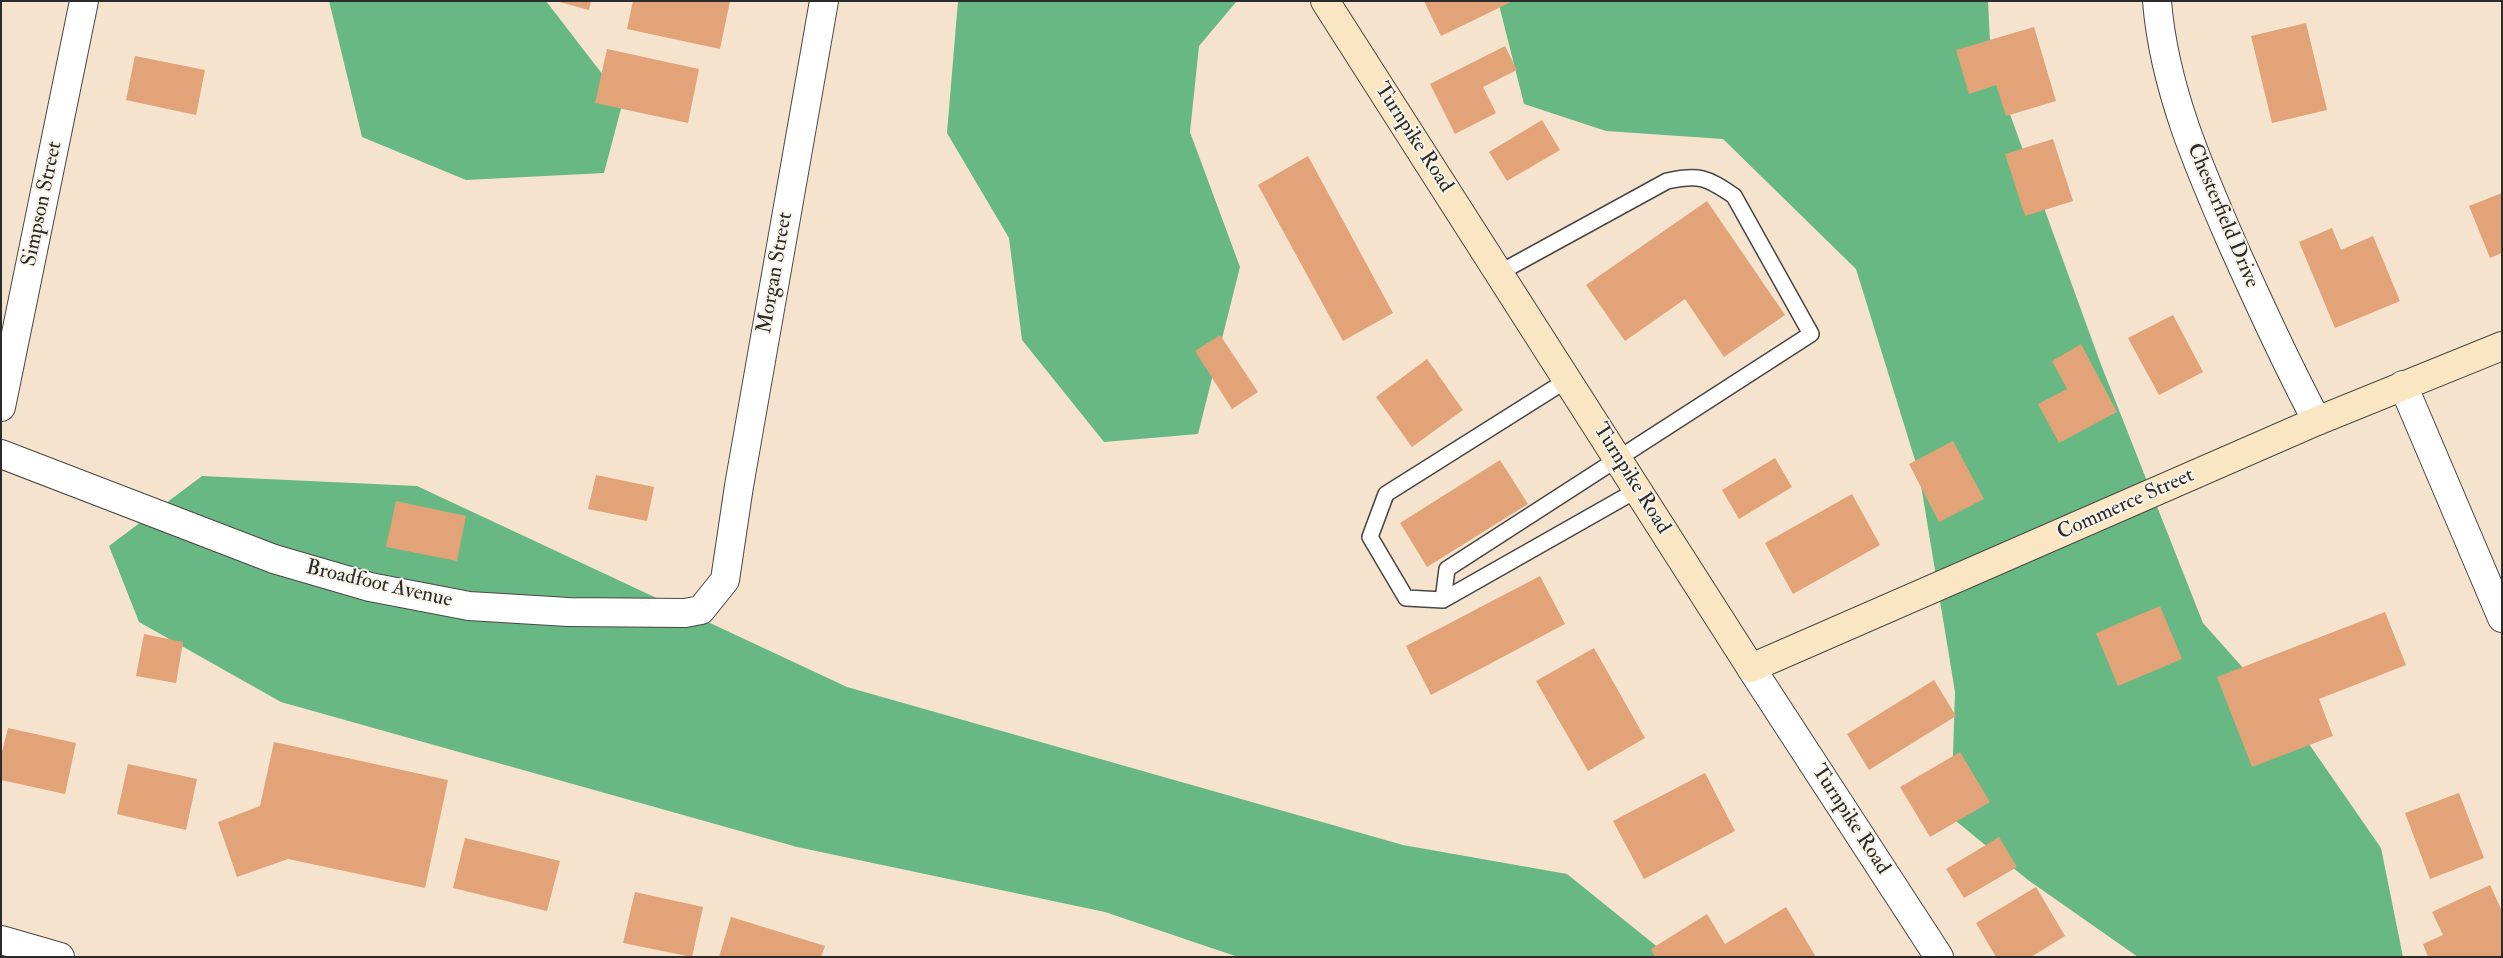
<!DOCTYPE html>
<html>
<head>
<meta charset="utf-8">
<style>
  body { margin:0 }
  #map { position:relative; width:2503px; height:958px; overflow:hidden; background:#f5e3cd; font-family:"IM FELL Double Pica",serif }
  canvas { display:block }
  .frame { position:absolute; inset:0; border:2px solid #2b2b2b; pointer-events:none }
</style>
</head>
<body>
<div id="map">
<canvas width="2503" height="958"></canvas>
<div class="frame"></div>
</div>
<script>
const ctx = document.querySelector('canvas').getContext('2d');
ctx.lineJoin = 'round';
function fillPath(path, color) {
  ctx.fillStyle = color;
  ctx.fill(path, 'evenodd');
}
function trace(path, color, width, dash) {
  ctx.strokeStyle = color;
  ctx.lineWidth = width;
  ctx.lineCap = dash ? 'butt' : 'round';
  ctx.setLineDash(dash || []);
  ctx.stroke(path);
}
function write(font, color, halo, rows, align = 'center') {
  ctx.font = font + ' "IM FELL Double Pica",serif';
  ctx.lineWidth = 4;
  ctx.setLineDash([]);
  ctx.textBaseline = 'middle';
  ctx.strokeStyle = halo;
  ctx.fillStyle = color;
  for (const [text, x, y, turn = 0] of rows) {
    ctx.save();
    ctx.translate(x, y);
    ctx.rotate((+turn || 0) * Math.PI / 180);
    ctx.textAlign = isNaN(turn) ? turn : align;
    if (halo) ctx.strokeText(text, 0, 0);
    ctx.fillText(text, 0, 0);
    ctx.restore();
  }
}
fillPath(new Path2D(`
  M329 1H546L623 101 604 173 466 180 362 137Z
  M958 1H1237L1199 46 1190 132 1240 267 1198 434 1104 442 1022 340 1009 238 947 133Z
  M1498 1H1988L1991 62 2100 362 2203 623 2302 734 2381 848 2403 957H2138L2028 880 1951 817 1955 692 1919 473 1856 269 1723 139 1606 131 1524 104Z
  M202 476 417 486 847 687 1403 845 1567 874 1670 957H1238L1105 912 797 847 281 702 139 622 109 546Z`), '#68b884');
fillPath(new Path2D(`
  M556 1H591L589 10Z
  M633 1H730L720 49 627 29Z
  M1424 1H1513L1441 36Z
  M2306 23 2327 110 2272 123 2251 36Z
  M2034 27 2056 101 2006 116 1996 85 1969 94 1956 50Z
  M1505 46 1517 70 1483 87 1496 113 1455 134 1430 84Z
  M607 49 699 69 688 123 595 103Z
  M135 56 205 70 196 115 126 100Z
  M1542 120 1560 150 1507 181 1489 152Z
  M2053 139 2073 201 2025 216 2005 154Z
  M1308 156 1393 313 1343 341 1258 185Z
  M2502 193V253L2490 258 2469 206Z
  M1707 201 1785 315 1724 357 1685 299 1625 341 1586 285Z
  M2332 228 2341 250 2373 236 2400 301 2335 328 2299 242Z
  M2173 315 2203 372 2159 395 2128 338Z
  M1220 335 1258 392 1232 409 1195 351Z
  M2081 344 2117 412 2059 443 2038 404 2067 389 2052 361Z
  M1427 359 1463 410 1412 447 1376 397Z
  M1953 441 1984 499 1939 522 1909 464Z
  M1775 458 1792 487 1739 519 1722 490Z
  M1500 460 1528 504 1427 567 1400 523Z
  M596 475 654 487 647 521 588 509Z
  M1852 494 1880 545 1793 594 1765 543Z
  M396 501 466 516 457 561 386 547Z
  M1540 576 1565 624 1431 695 1406 646Z
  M2160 606 2182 659 2118 686 2096 633Z
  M2385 612 2406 665 2319 699 2333 736 2252 767 2217 677Z
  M144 634 183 642 176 683 136 676Z
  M1594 648 1645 738 1588 771 1536 681Z
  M1934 680 1956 716 1869 770 1847 734Z
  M8 728 76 743 65 794 1 780V756Z
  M274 742 448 780 425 888 288 859 237 877 218 822 260 806Z
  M1960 752 1990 802 1930 837 1900 787Z
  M128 764 197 779 186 830 117 814Z
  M1705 773 1735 831 1644 879 1613 821Z
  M2459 793 2484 858 2430 879 2405 813Z
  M1999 837 2017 867 1964 898 1946 869Z
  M465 838 560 861 547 911 453 888Z
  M2490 885 2502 911V957H2428L2423 944 2443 935 2432 912Z
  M2036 887 2065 936 2031 957H1996L1976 923Z
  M635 892 703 907 692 957 623 943Z
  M1786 907 1816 957H1655L1651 949 1707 914 1725 944Z
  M731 917 825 946 821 957H719Z`), '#e1a377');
const lane = new Path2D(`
  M1567 380 1386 494 1370 537 1406 598 1443 600 1637 490
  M1443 600 1447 569 1811 334 1734 196C1706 177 1699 174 1667 181L1499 273`);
const street = new Path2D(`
  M2157 1C2164 89 2200 170 2235 250 2261 308 2287 365 2317 421
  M2403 385 2502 618
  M1 407 84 1
  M1 454 274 559 370 587 469 606 568 612 685 613 701 610 725 580 739 486 824 1
  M1751 668 1939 957
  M1 940 60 957`);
const secondary = new Path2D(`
  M1325 1 1751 668 2317 421 2502 346`);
trace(lane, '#494743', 18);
trace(street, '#494743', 30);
trace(secondary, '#494743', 30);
trace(lane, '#fff', 15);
trace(street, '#fff', 28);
trace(secondary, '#fbe6c4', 28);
write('21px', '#2b2b2b', '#f7f3e8', [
  ["Turnpike Road",1413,138,57],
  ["Simpson Street",43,204,-78],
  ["Chesterfield Drive",2222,216,67],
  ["Morgan Street",776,273,-80],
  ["Turnpike Road",1631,479,58],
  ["Commerce Street",2126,505,-24],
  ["Broadfoot Avenue",379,585,13],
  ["Turnpike Road",1850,820,57]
]);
</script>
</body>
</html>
